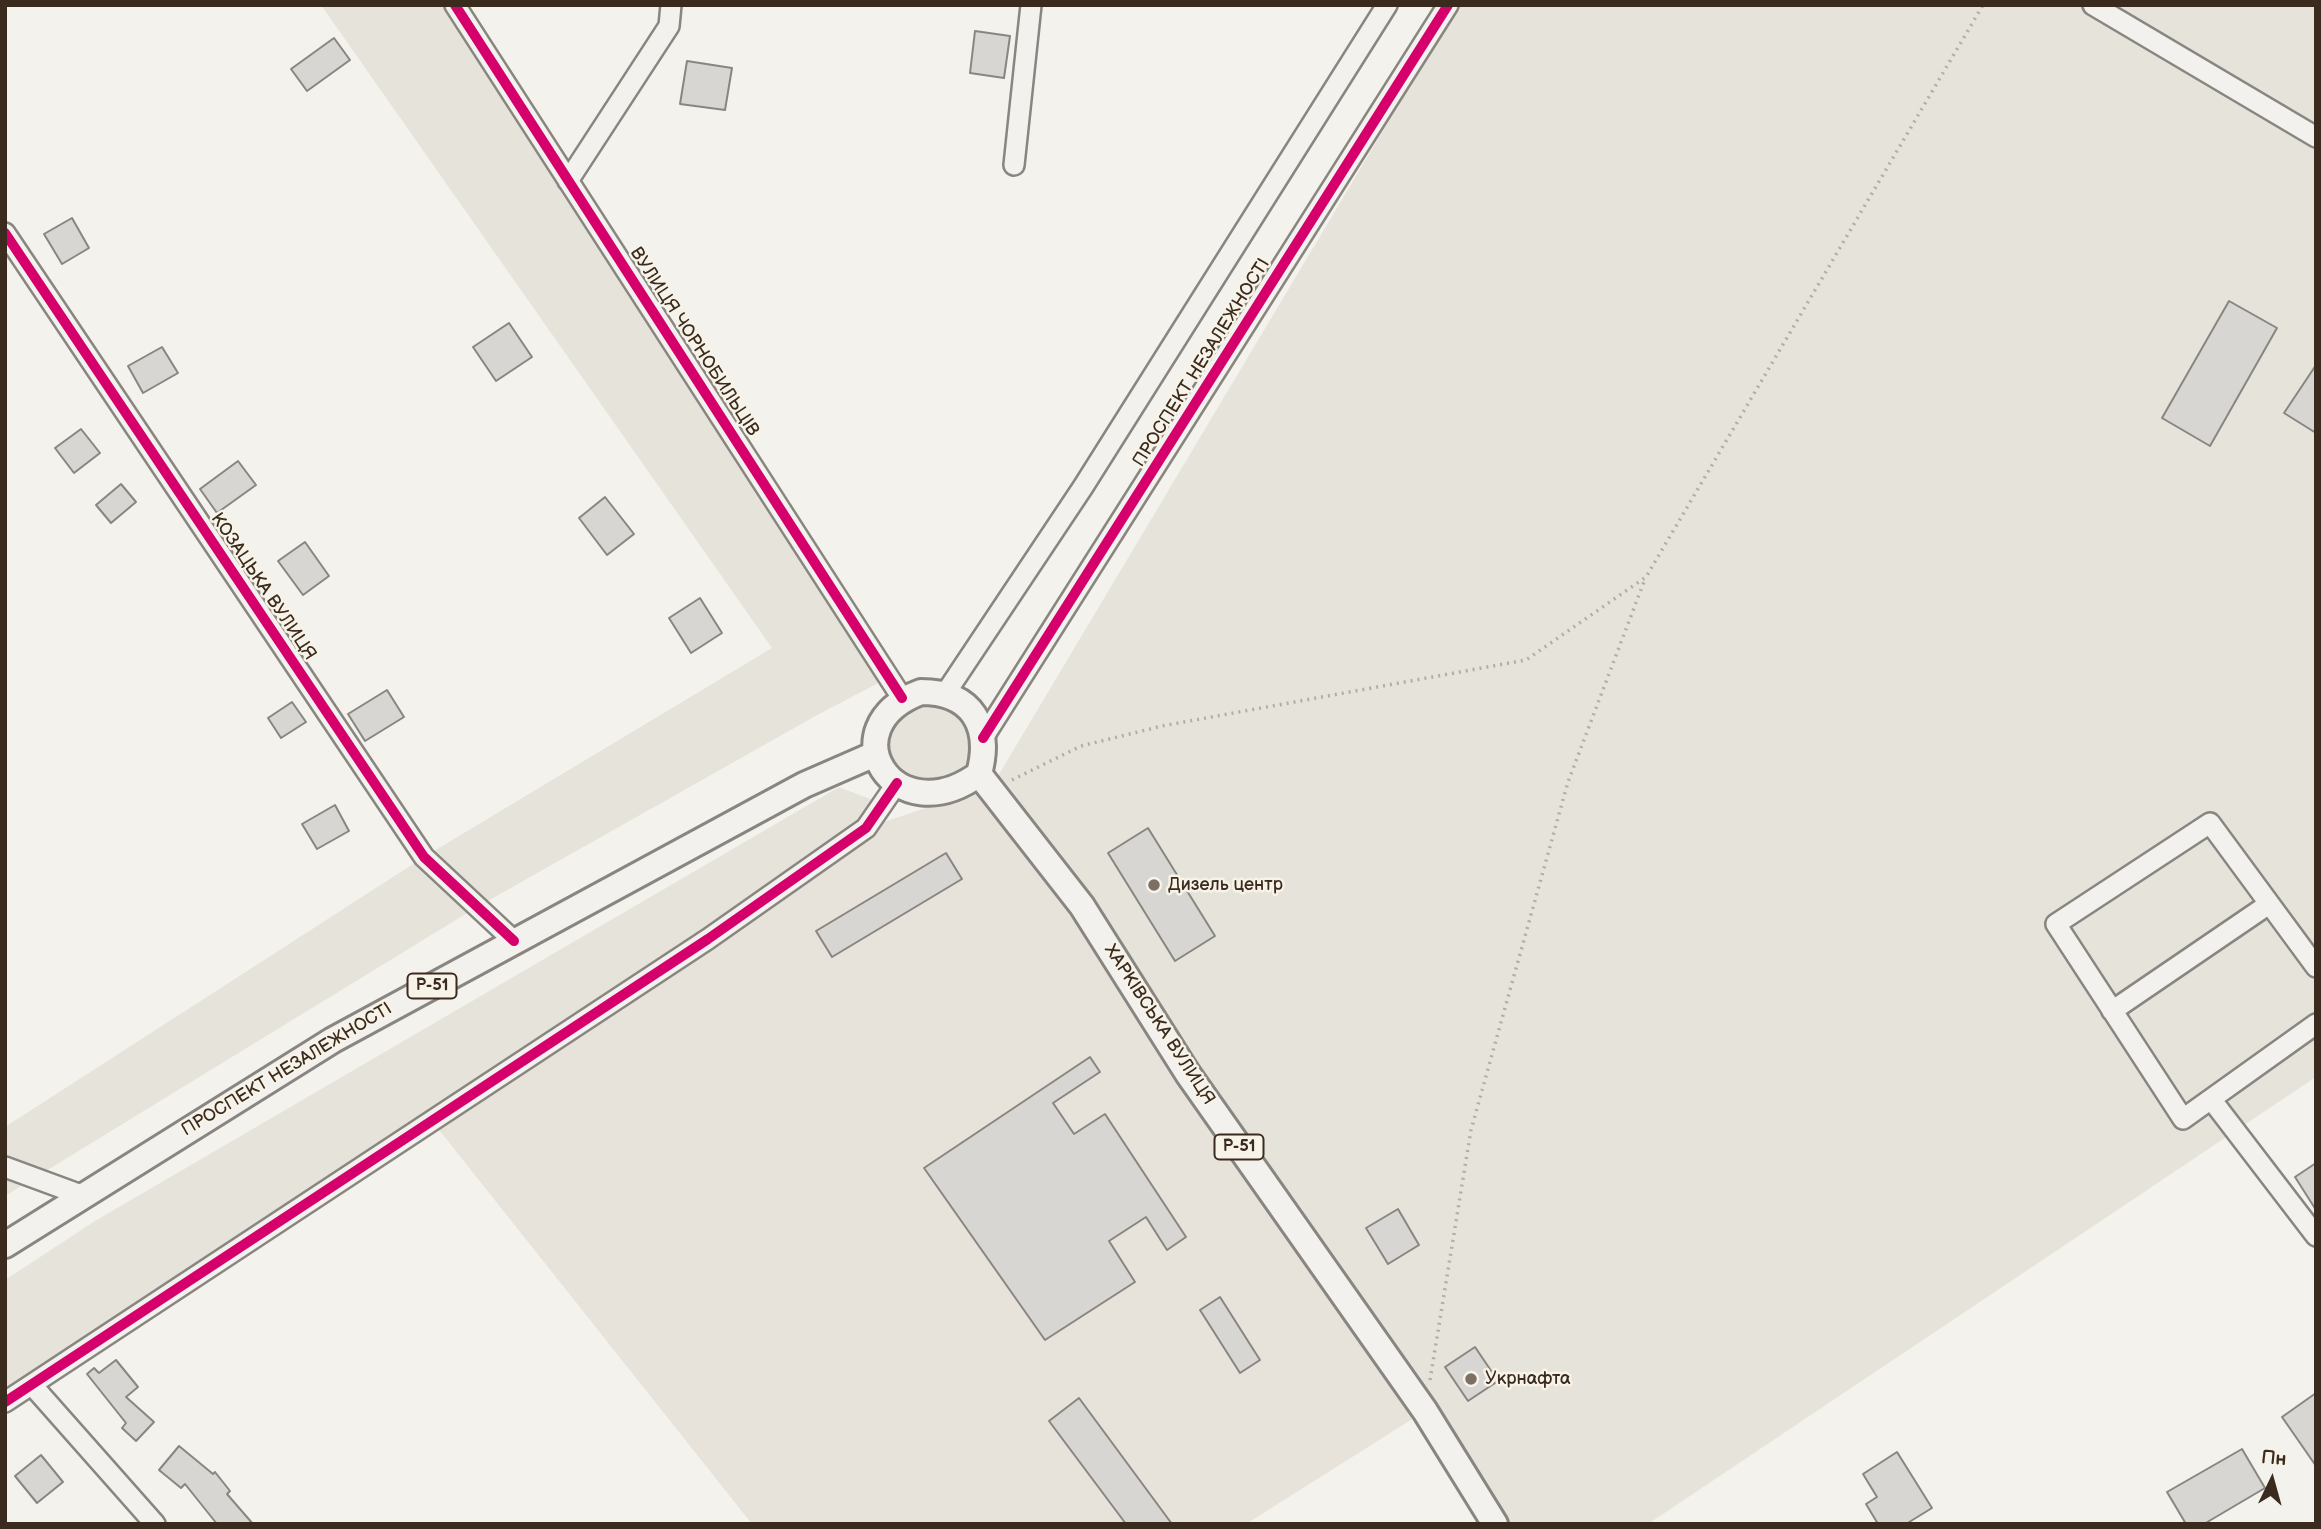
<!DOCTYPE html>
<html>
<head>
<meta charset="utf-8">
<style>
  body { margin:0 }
  #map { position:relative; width:2321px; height:1529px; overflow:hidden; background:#f4f2ec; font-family:"Balsamiq Sans",sans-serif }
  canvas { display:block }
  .frame { position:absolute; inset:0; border:7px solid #3b2a1e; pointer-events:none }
  .north { position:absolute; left:2237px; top:1445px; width:70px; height:70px; -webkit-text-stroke:5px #f7f3e8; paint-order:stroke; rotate:5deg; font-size:19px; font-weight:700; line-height:28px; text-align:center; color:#3b2a1e }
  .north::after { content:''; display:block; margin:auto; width:24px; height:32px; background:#3b2a1e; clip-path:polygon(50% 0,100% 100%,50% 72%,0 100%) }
</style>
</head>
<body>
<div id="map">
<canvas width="2321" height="1529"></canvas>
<div class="frame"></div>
<div class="north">Пн</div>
</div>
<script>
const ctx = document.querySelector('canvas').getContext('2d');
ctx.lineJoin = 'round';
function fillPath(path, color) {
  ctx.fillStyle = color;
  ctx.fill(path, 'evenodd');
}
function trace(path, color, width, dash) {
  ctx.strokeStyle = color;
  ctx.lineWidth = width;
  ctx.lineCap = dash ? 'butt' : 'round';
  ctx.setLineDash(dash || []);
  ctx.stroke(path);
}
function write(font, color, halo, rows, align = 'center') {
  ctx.font = font + ' "Balsamiq Sans",sans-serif';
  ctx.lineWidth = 5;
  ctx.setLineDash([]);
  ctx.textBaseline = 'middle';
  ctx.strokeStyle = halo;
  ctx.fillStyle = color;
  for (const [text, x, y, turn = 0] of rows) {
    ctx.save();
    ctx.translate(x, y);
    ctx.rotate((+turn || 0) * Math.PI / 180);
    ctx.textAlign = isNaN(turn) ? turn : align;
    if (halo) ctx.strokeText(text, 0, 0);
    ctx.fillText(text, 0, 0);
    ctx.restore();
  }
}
fillPath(new Path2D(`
  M992 786 1425 1411 1246 1524H752L432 1121 866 828Z`), '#e7e2da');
fillPath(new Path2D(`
  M321 5H455L890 677 819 714 477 907 5 1196V1127L424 857 772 648Z
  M1458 5H2316V1077L1648 1524H1495L992 786Z
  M902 698 973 713 979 774 905 788 875 736Z
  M839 787 883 804 866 828 5 1402V1280L95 1221Z`), '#e6e3da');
const building = new Path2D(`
  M975 31 1010 36 1004 78 970 73Z
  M334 38 350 60 307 91 291 69Z
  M687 61 732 68 725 110 680 104Z
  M72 218 89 248 62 264 44 234Z
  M2229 301 2277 328 2210 446 2162 418Z
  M509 323 532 357 496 381 473 347Z
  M162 347 178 373 143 393 128 366Z
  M2316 365V433L2284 413Z
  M81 429 100 453 74 473 55 448Z
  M238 461 256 485 217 513 200 489Z
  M121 484 136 502 111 523 96 505Z
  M605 497 634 534 607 555 579 518Z
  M305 542 329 576 303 595 278 561Z
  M700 598 722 633 691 653 669 618Z
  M387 690 404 717 365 741 348 714Z
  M292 702 306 722 281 738 268 718Z
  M335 805 349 831 317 849 302 824Z
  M1148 828 1215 936 1175 961 1108 853Z
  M946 853 962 879 832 957 816 931Z
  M1090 1057 1100 1072 1053 1103 1074 1134 1105 1114 1186 1237 1167 1250 1146 1217 1109 1241 1135 1282 1045 1340 924 1168Z
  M2316 1163V1210L2295 1177Z
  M1398 1209 1419 1245 1388 1264 1366 1228Z
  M1220 1297 1260 1360 1240 1373 1200 1310Z
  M1475 1347 1498 1381 1468 1401 1445 1367Z
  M116 1360 138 1387 126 1397 154 1422 136 1441 122 1428 126 1423 87 1374 94 1368 99 1373Z
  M2316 1393V1466L2282 1417Z
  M1079 1398 1172 1524H1126L1049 1421Z
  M179 1446 213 1474 215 1472 230 1491 227 1494 253 1524H217L185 1484 181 1488 159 1470Z
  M2242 1449 2265 1488 2204 1524H2186L2167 1492Z
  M1897 1452 1932 1508 1906 1524H1878L1866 1504 1877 1497 1863 1474Z
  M41 1455 63 1482 37 1503 15 1476Z`);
fillPath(building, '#d8d6d2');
trace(building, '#898580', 2);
const minor = new Path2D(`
  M455 5 902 698
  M2093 5 2316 137
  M1014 165 1031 5
  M568 181 669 26 671 5
  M5 233 424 857 514 941
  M945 694 1083 487 1387 5
  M983 738 1448 5
  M2316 967 2210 823 2056 924 2183 1119 2316 1024
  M2112 1011 2269 904
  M2211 1099 2316 1236
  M5 1167 81 1195
  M32 1385 155 1524
  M5 1402 708 939 866 828 897 783`);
const major = new Path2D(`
  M921 692C972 692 992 726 979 774 894 836 827 727 921 692Z
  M979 774 1082 906 1188 1074 1425 1411 1495 1524
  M5 1245 333 1040 804 785 875 754`);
trace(minor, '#898580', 24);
trace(major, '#898580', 30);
trace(new Path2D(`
  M1012 780 1081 746 1162 726 1526 660 1646 577 1983 5
  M1430 1380 1471 1130 1568 782 1645 579`), '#b1aeaa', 3.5, [2, 5]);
trace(minor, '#f2f1ed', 19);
trace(major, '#f2f1ed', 24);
trace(new Path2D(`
  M455 5 902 698
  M5 233 424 857 514 941
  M983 738 1448 5
  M5 1402 708 939 866 828 897 783`), '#d6006c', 10);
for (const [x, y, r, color] of [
  [1154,885,7,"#7c7066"],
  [1471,1379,7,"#7c7066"]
]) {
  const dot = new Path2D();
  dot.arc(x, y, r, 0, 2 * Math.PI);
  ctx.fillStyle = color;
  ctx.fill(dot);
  trace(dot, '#f7f3e8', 2.5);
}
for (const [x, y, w] of [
  [432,986,49],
  [1239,1147,49]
]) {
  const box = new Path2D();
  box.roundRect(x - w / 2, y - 12.5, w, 25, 5);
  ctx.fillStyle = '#f7f3e8';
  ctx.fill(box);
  trace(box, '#3b2a1e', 2);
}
write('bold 16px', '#3b2a1e', null, [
  ["Р-51",432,986],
  ["Р-51",1239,1147]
]);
write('18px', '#3b2a1e', '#f7f3e8', [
  ["ВУЛИЦЯ ЧОРНОБИЛЬЦІВ",694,342,57],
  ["ПРОСПЕКТ НЕЗАЛЕЖНОСТІ",1202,363,-58],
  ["КОЗАЦЬКА ВУЛИЦЯ",263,587,56],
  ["ХАРКІВСЬКА ВУЛИЦЯ",1159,1025,57],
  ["ПРОСПЕКТ НЕЗАЛЕЖНОСТІ",287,1070,-31]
]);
write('18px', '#3b2a1e', '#f7f3e8', [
  ["Дизель центр",1168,885],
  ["Укрнафта",1485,1379]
], 'left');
</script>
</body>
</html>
